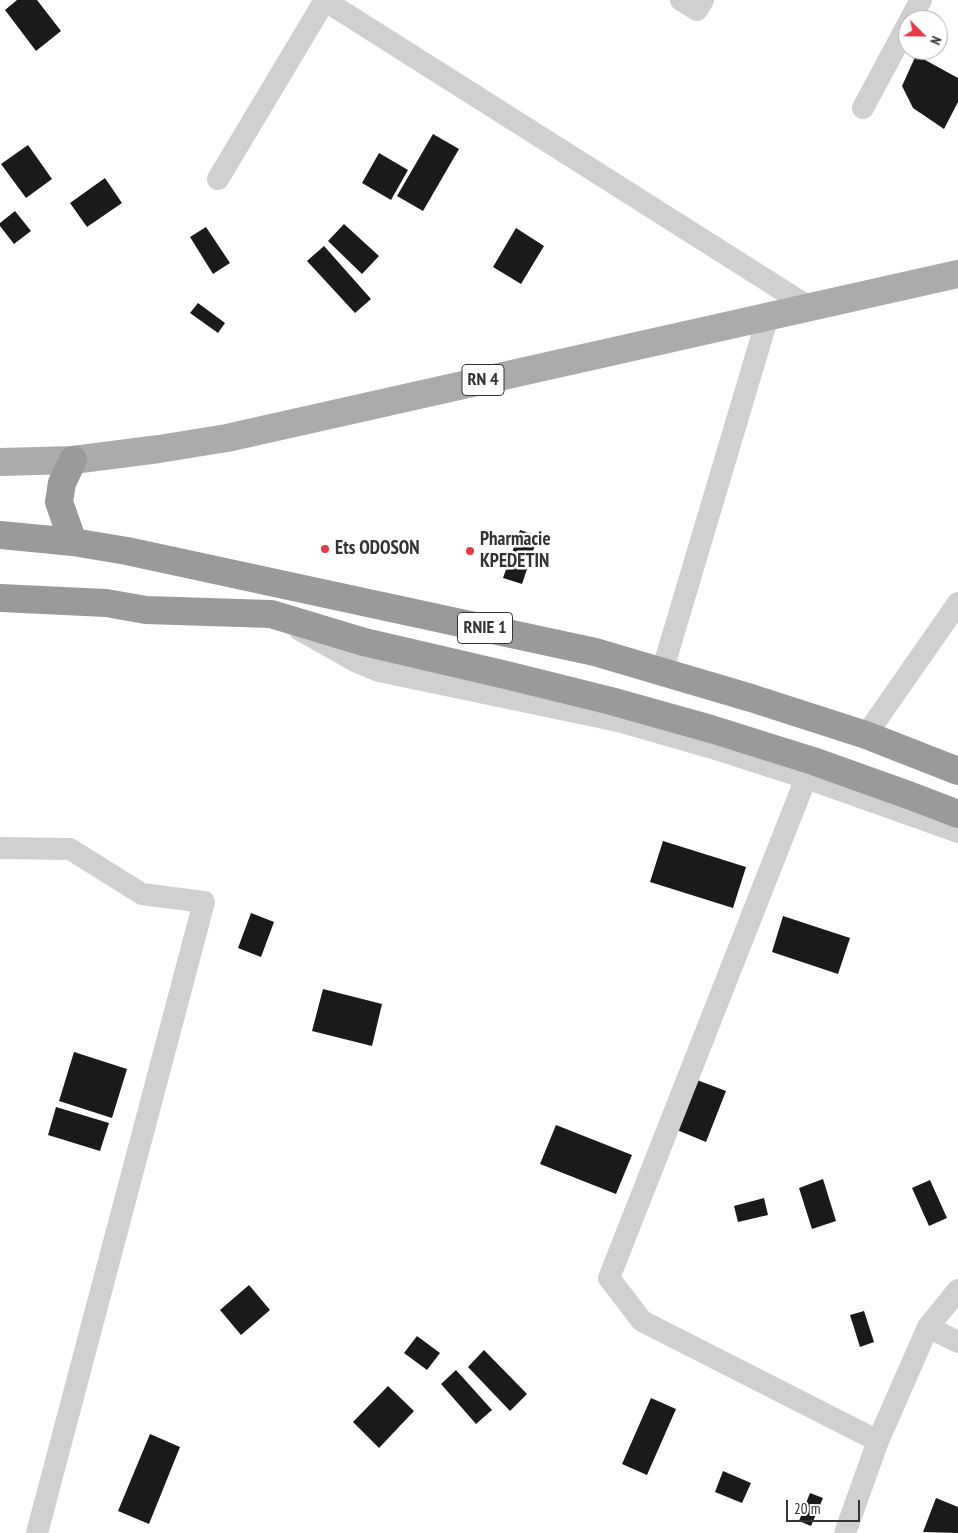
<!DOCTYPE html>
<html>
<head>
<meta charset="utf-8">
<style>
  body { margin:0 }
  #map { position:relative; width:958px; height:1533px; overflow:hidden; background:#fff; font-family:"PT Sans Narrow",sans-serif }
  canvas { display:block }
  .north { position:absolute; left:898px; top:10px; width:50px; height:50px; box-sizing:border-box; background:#fff; border:1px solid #adadad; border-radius:50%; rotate:113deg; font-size:14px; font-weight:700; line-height:20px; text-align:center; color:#333 }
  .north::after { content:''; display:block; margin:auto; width:18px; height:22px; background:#e63946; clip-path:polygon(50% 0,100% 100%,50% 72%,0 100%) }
  .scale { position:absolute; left:786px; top:1500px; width:74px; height:22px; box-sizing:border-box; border:2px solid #333; border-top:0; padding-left:6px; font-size:15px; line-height:18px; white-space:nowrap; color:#333; -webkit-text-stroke:4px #fff; paint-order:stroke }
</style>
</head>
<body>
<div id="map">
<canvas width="958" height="1533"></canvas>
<div class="north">N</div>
<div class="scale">20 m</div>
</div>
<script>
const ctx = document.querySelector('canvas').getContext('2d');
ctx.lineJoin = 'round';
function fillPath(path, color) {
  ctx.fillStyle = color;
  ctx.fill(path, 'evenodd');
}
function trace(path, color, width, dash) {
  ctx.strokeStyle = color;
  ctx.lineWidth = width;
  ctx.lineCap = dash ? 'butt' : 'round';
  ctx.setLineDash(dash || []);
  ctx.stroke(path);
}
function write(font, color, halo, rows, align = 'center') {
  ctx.font = font + ' "PT Sans Narrow",sans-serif';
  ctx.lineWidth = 5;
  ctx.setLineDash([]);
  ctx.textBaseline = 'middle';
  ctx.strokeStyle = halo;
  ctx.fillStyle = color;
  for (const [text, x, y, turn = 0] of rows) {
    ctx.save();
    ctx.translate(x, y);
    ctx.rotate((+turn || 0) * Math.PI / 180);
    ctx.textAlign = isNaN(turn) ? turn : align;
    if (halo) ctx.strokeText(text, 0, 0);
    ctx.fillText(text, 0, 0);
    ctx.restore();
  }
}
fillPath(new Path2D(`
  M17 0H37L61 31 36 51 5 10Z
  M916 55 958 78V102L944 129 913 108 902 86Z
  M433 134 459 149 423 211 397 196Z
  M28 145 52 179 26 198 1 164Z
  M379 153 408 170 391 200 362 183Z
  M105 178 122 203 87 227 70 203Z
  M15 211 31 231 14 244 0 226V223Z
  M344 224 379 256 362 274 328 241Z
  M206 227 230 263 213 274 190 237Z
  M516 228 544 246 521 284 493 267Z
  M324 246 371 299 355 313 307 261Z
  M198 303 225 323 218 333 190 313Z
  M520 530 538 536 522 584 503 578Z
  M663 841 746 867 733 908 650 882Z
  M251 913 274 922 261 957 238 948Z
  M783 916 850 938 838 974 772 952Z
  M323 989 382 1004 372 1046 312 1031Z
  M74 1052 127 1069 112 1118 59 1101Z
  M697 1080 726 1091 706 1142 677 1130Z
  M56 1107 109 1123 100 1151 48 1135Z
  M556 1125 632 1155 616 1194 540 1164Z
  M823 1179 836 1221 812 1229 799 1188Z
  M930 1180 947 1218 929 1226 912 1188Z
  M764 1198 768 1215 738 1222 734 1206Z
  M249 1285 270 1310 241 1335 220 1310Z
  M864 1311 874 1342 860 1347 850 1315Z
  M417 1336 440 1353 427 1370 404 1353Z
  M484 1350 527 1394 510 1411 468 1367Z
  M456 1370 492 1410 476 1424 441 1384Z
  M388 1386 414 1411 379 1448 353 1422Z
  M651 1398 676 1409 647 1475 622 1464Z
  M150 1434 180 1447 149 1524 118 1511Z
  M723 1471 751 1483 742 1503 715 1492Z
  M810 1493 823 1498 811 1526 799 1521Z
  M936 1498 958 1507V1533L923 1532Z`), '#1a1a1a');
trace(new Path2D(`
  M324 0 809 307
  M681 0 697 10 703 0
  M910 20 921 0
  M863 108 908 24
  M218 179 325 0
  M300 630 355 661 379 671 618 721 719 750 806 778 958 832
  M662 672 768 316
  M866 735 958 603
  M806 778 609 1278 642 1321 878 1441
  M0 848 70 849 142 894 204 902 37 1533
  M928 1327 958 1342
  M845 1533 878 1441 928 1327 958 1290`), '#d0d0d0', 22);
trace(new Path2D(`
  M0 462 73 460 159 449 227 438 958 274`), '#ababab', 28);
trace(new Path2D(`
  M73 460 62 483 59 502 73 542
  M0 535 73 542 127 551 595 652 751 698 866 735 958 771
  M0 598 106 603 146 610 271 614 364 642 506 675 611 701 711 729 813 761 911 796 958 814`), '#9a9a9a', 28);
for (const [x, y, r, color] of [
  [325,549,5,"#e63946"],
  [470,551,5,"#e63946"]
]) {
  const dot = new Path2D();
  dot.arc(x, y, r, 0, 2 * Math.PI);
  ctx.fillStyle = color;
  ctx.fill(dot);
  trace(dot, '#fff', 2);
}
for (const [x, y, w] of [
  [483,380,42],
  [485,628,55]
]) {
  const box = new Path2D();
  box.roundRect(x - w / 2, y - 15.5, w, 31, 4);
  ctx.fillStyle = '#fff';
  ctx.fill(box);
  trace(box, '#333', 1);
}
write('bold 18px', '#333', null, [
  ["RN 4",483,380],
  ["RNIE 1",485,628]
]);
write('bold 19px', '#333', '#fff', [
  ["Pharmacie",480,540],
  ["KPEDETIN",480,562],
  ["Ets ODOSON",335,549]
], 'left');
</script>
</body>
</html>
